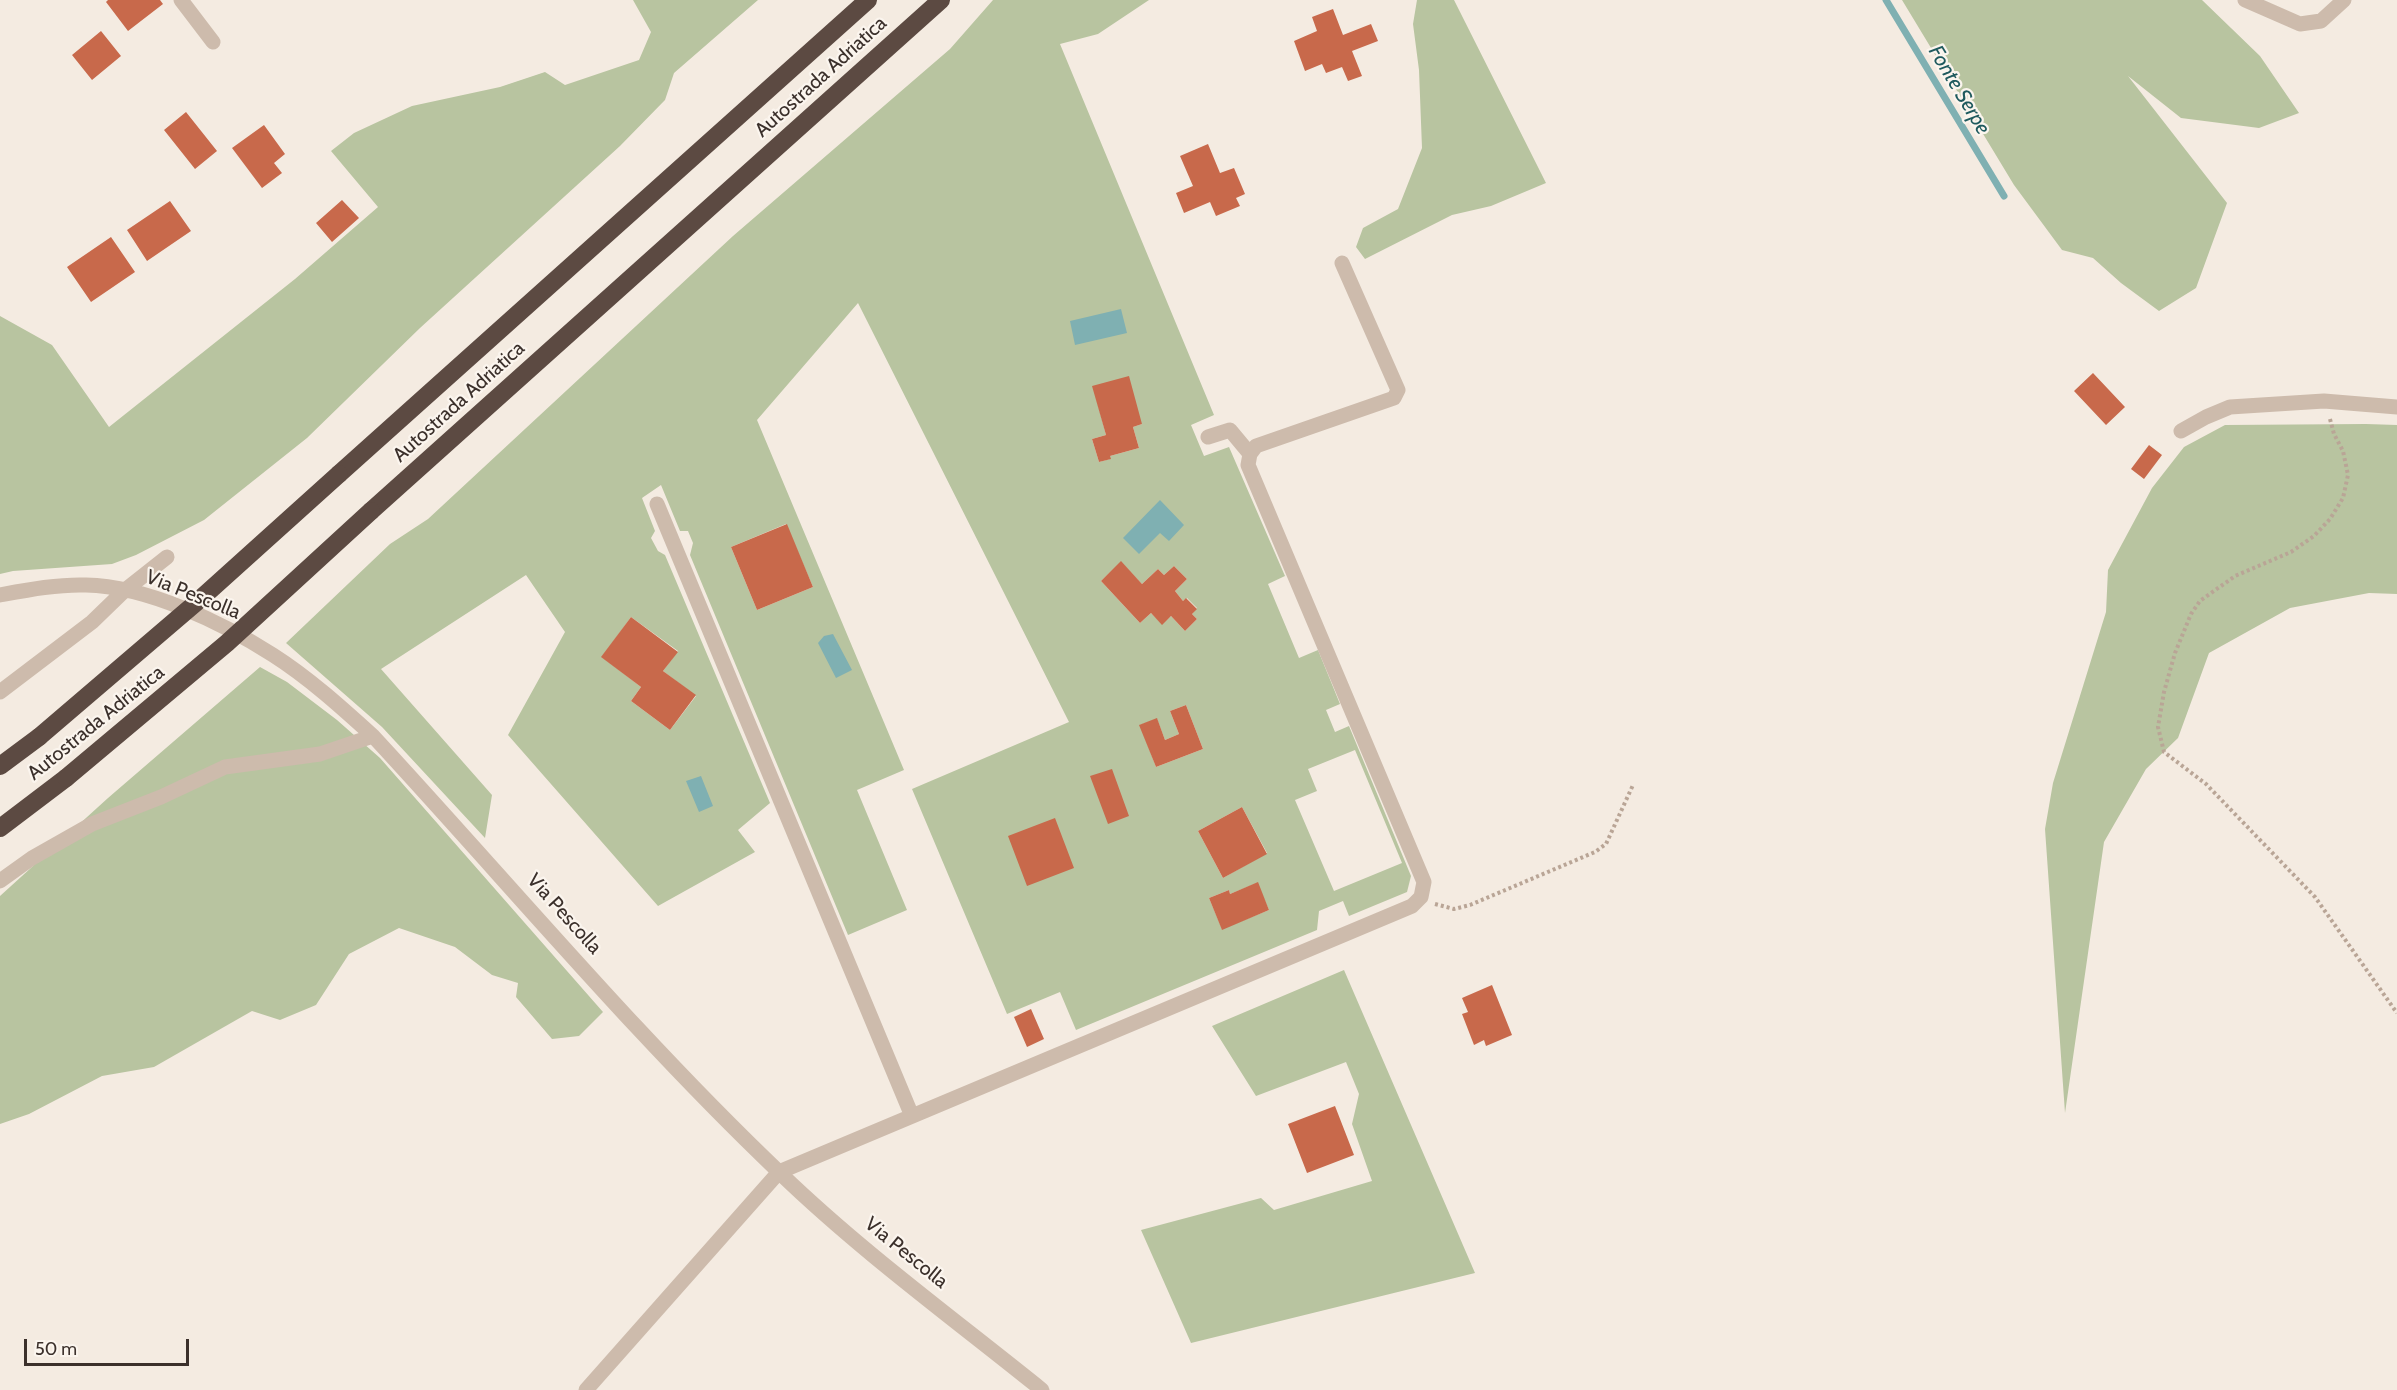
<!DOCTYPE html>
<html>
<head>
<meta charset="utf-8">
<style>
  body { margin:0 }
  #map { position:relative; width:2397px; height:1390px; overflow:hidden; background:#f4ebe1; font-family:Cabin,sans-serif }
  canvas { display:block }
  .scale { position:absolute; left:24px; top:1339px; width:165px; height:27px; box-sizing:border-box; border:3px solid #3b302b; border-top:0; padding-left:8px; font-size:18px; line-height:21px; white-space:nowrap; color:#3b302b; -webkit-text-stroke:4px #fbf5ee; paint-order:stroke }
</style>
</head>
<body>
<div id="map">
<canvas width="2397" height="1390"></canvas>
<div class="scale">50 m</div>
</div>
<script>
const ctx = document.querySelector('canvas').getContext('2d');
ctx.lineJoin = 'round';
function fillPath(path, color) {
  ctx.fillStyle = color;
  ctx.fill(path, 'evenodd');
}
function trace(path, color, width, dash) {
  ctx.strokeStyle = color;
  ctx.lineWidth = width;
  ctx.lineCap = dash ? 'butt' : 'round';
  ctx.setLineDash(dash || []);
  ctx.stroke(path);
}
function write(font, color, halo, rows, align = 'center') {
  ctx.font = font + ' Cabin,sans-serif';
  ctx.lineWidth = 4.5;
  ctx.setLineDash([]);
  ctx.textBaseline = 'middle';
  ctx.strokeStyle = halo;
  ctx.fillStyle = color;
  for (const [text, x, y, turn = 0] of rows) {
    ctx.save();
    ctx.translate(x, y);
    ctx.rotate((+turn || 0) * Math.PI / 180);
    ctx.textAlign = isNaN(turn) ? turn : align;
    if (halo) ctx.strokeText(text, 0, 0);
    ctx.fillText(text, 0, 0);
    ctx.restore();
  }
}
fillPath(new Path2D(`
  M633 0H758L674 73 665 100 620 146 420 328 307 438 204 520 136 555 112 564 13 571 0 574V316L52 345 109 427 295 279 378 207 331 151 354 133 412 106 500 87 545 72 565 85 639 60 651 32Z
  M993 0H1149L1098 34 1060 44 1214 415 1191 425 1204 456 1229 447 1285 576 1268 584 1299 658 1318 650 1340 704 1326 710 1335 732 1349 726 1411 876 1407 892 1349 916 1343 901 1319 911 1317 930 1076 1030 1060 992 1007 1014 912 789 1069 722 858 303 757 420 904 770 857 790 907 910 848 935 690 555 693 543 688 531H680L661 485 642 498 655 531 651 538 658 551 665 555 770 803 738 830 755 852 658 906 508 735 565 632 526 575 381 669 492 795 485 838 382 727 286 643 390 544 428 519 733 236 950 49ZM1093 386 1142 424 1133 427 1139 448 1110 456V459L1099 462 1092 439 1106 435ZM786 524 813 587 757 610 731 547ZM1121 562 1142 584 1158 569 1164 575 1174 566 1187 579 1175 591 1183 601 1187 598 1197 608 1192 614 1197 619 1185 631 1171 616 1162 624 1151 613 1140 623 1101 581ZM631 617 678 651 663 671 696 696 670 730 631 701 641 687 602 657ZM1186 705 1203 749 1156 767 1140 725 1157 719 1165 740 1179 734 1170 711ZM1355 750 1402 863 1334 891 1295 800 1317 791 1308 769ZM1242 807 1267 853 1223 878 1198 831ZM1257 883 1269 910 1222 929 1209 898 1229 890 1230 894Z
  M1417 0H1454L1546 183 1491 206 1452 215 1365 259 1356 247 1363 228 1398 209 1422 148 1419 70 1413 24Z
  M1902 0H2202L2260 56 2299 113 2259 128 2181 118 2128 76 2227 203 2196 288 2159 311 2121 283 2093 258 2062 250 2014 185Z
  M2366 424 2397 425V594L2369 593 2290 608 2209 653 2178 738 2146 769 2104 842 2065 1113 2045 829 2053 783 2106 612 2108 570 2152 488 2184 447 2225 425Z
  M260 667 287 682 337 720 380 758 603 1012 579 1036 552 1039 516 997 518 983 492 975 455 947 399 928 349 954 316 1005 280 1020 252 1011 154 1067 102 1076 29 1114 0 1124V896L108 798Z
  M1344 970 1475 1273 1191 1343 1141 1230 1261 1198 1274 1210 1372 1181 1352 1124 1359 1094 1346 1062 1256 1096 1212 1026Z`), '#b8c4a0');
fillPath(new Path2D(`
  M1121 309 1127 333 1075 345 1070 321Z
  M1160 500 1184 525 1169 541 1160 533 1139 554 1123 538Z
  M833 634 852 670 836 678 818 643 824 636Z
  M701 776 713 806 699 812 686 781Z`), '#7fb0b2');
trace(new Path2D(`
  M1886 0 2004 196`), '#7fb0b2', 7);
fillPath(new Path2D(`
  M108 0H160L163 4 128 31 106 2Z
  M1333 9 1343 35 1371 24 1378 41 1352 51 1362 76 1348 81 1342 67 1326 73 1322 64 1305 71 1294 41 1317 31 1312 17Z
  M101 31 121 56 92 80 72 55Z
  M186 112 217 151 195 169 164 130Z
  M264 125 285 154 274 163 282 173 262 188 232 148Z
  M1208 144 1220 173 1234 168 1245 194 1236 198 1240 206 1216 216 1210 202 1184 213 1176 193 1193 186 1180 156Z
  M342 200 359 218 332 242 316 223Z
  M170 201 191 231 147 261 127 230Z
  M111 237 135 272 91 302 67 267Z
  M2093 373 2125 407 2106 425 2074 391Z
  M1129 376 1142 424 1133 427 1139 448 1110 456 1111 459 1099 462 1092 439 1106 435 1092 386Z
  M2149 445 2162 455 2144 479 2131 469Z
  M787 524 813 587 757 610 731 547Z
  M1121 561 1142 584 1158 569 1164 575 1174 566 1187 579 1175 591 1183 601 1186 598 1197 609 1192 614 1197 619 1185 631 1171 616 1162 625 1151 613 1140 623 1101 581Z
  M631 617 678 652 663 671 696 695 670 730 631 701 641 687 601 657Z
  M1186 705 1203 749 1156 767 1139 725 1157 718 1165 740 1179 734 1170 711Z
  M1112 769 1129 816 1108 824 1090 776Z
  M1242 807 1267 854 1223 878 1198 831Z
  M1055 818 1074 868 1027 886 1008 836Z
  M1258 882 1269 910 1222 930 1209 898 1229 890 1230 894Z
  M1492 985 1512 1035 1486 1046 1484 1040 1474 1045 1462 1014 1468 1012 1462 998Z
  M1031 1009 1044 1039 1027 1047 1014 1017Z
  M1335 1106 1354 1155 1307 1173 1288 1124Z`), '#c8694b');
trace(new Path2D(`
  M2330 419 2334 434 2343 451 2348 475 2343 498 2330 519 2314 536 2291 552 2235 576 2200 601 2191 614 2175 653 2164 692 2158 727 2164 752 2206 784 2315 897 2397 1013
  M1435 904 1454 909 1470 905 1595 852 1606 844 1633 785`), '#b9a596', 4, [3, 3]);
trace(new Path2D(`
  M181 0 213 42
  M2245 0 2300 24 2321 21 2344 0
  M2181 431 2206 417 2230 407 2324 401 2397 407
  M1208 437 1230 430 1250 454
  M657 504 912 1116
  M0 595C27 590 58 584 86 585 147 586 223 623 273 655 309 678 341 707 373 736 508 882 636 1036 781 1174 862 1252 954 1319 1042 1390
  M0 692 92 622 124 591 167 557
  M0 881 32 858 92 824 161 797 225 767 320 754 373 736
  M586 1390 779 1172 1412 906 1421 897 1424 882 1248 465 1250 454 1256 446 1394 398 1398 390 1342 263`), '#cdbbac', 15);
trace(new Path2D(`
  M339 474 868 0
  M371 511 941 0
  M0 766 39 737
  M0 828 66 778`), '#5c4a42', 18);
trace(new Path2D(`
  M39 737 198 601 339 474
  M66 778 227 643 371 511`), '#5c4a42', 18);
write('20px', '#3b302b', '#fbf5ee', [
  ["Autostrada Adriatica",821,77,-42],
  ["Autostrada Adriatica",459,402,-42],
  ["Via Pescolla",193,595,22],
  ["Autostrada Adriatica",96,723,-39],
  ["Via Pescolla",564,914,48],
  ["Via Pescolla",906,1253,39]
]);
write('italic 21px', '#1f5a5e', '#fbf5ee', [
  ["Fonte Serpe",1959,90,59]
]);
</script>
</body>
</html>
